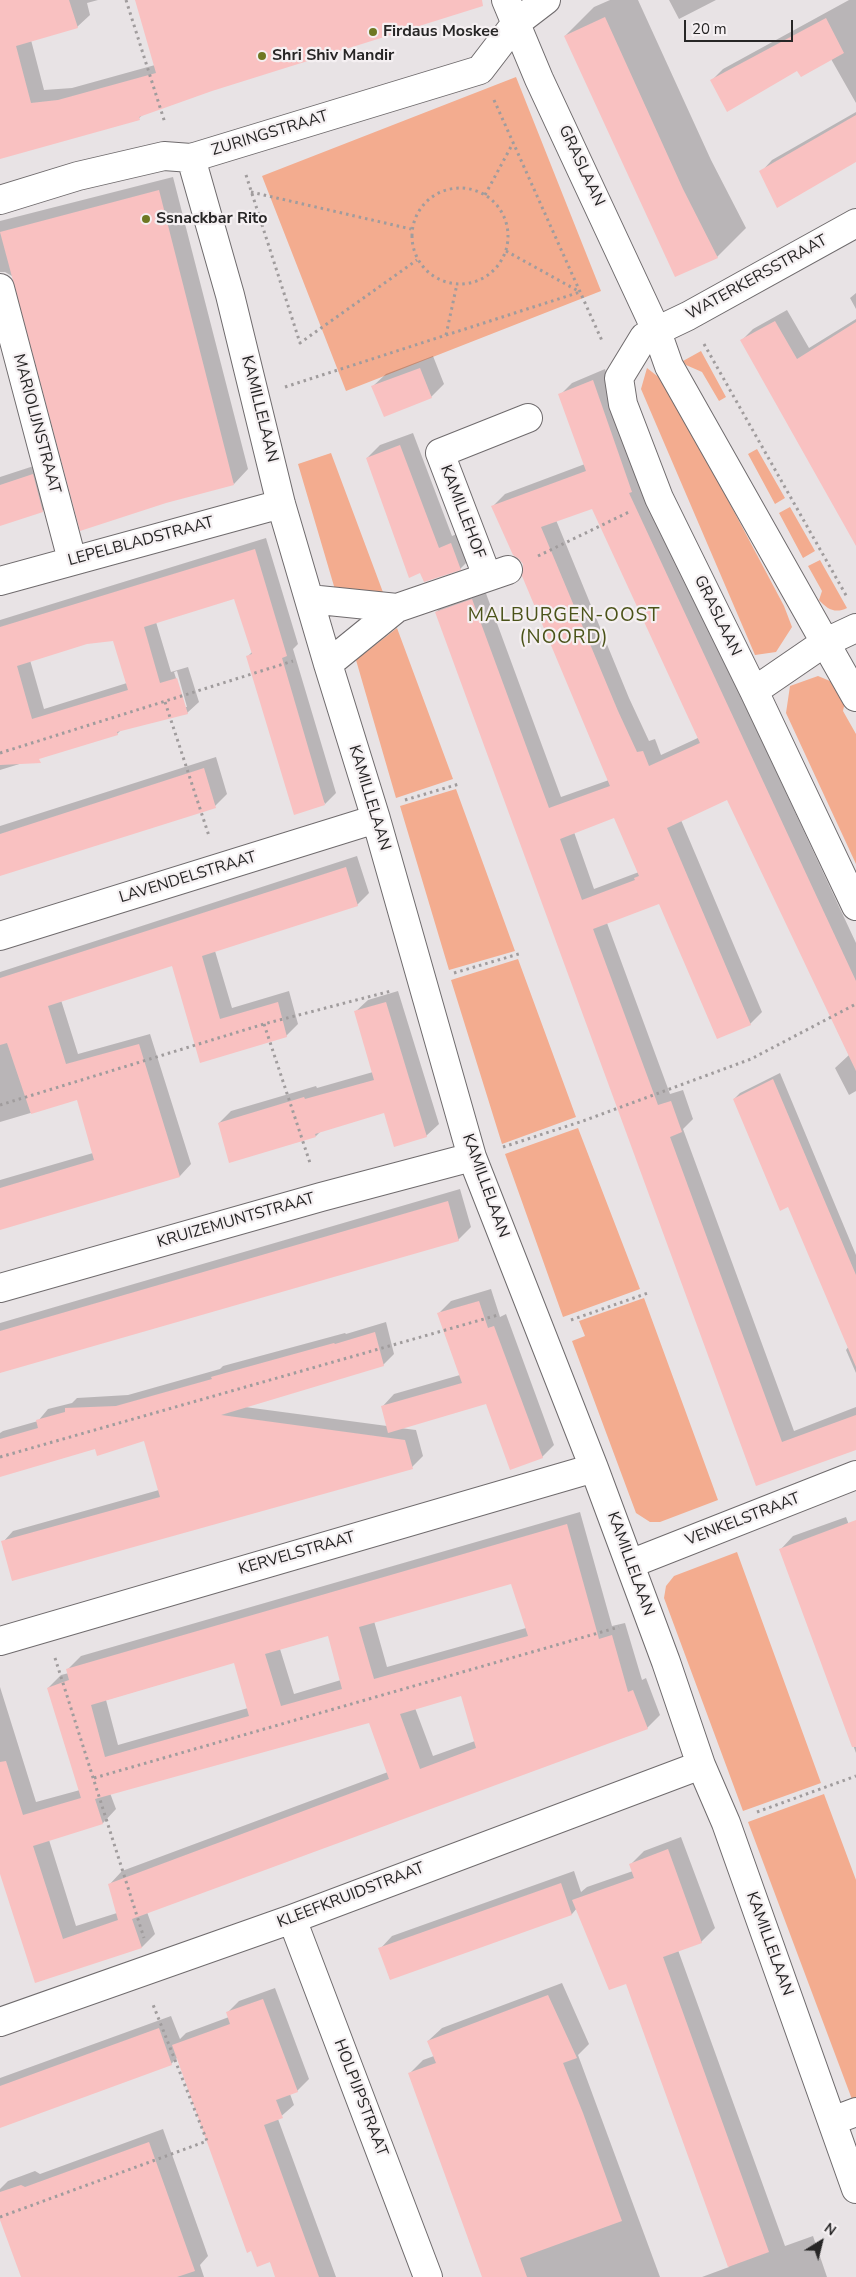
<!DOCTYPE html>
<html>
<head>
<meta charset="utf-8">
<style>
  body { margin:0 }
  #map { position:relative; width:856px; height:2277px; overflow:hidden; background:#e8e3e5; font-family:"Nunito Sans",sans-serif }
  canvas { display:block }
  .north { position:absolute; left:796px; top:2217px; width:50px; height:50px; -webkit-text-stroke:4px #f5f0f2; paint-order:stroke; rotate:36deg; font-size:14px; font-weight:700; line-height:20px; text-align:center; color:#272626 }
  .north::after { content:''; display:block; margin:auto; width:18px; height:22px; background:#272626; clip-path:polygon(50% 0,100% 100%,50% 72%,0 100%) }
  .scale { position:absolute; left:684px; top:20px; width:109px; height:22px; box-sizing:border-box; border:2px solid #272626; border-top:0; padding-left:6px; font-size:15px; line-height:18px; white-space:nowrap; color:#272626; -webkit-text-stroke:4px #f5f0f2; paint-order:stroke }
</style>
</head>
<body>
<div id="map">
<canvas width="856" height="2277"></canvas>
<div class="north">N</div>
<div class="scale">20 m</div>
</div>
<script>
const ctx = document.querySelector('canvas').getContext('2d');
ctx.lineJoin = 'round';
function fillPath(path, color) {
  ctx.fillStyle = color;
  ctx.fill(path, 'evenodd');
}
function trace(path, color, width, dash) {
  ctx.strokeStyle = color;
  ctx.lineWidth = width;
  ctx.lineCap = dash ? 'butt' : 'round';
  ctx.setLineDash(dash || []);
  ctx.stroke(path);
}
function write(font, color, halo, rows, align = 'center') {
  ctx.font = font + ' "Nunito Sans",sans-serif';
  ctx.lineWidth = 4.5;
  ctx.setLineDash([]);
  ctx.textBaseline = 'middle';
  ctx.strokeStyle = halo;
  ctx.fillStyle = color;
  for (const [text, x, y, turn = 0] of rows) {
    ctx.save();
    ctx.translate(x, y);
    ctx.rotate((+turn || 0) * Math.PI / 180);
    ctx.textAlign = isNaN(turn) ? turn : align;
    if (halo) ctx.strokeText(text, 0, 0);
    ctx.fillText(text, 0, 0);
    ctx.restore();
  }
}
fillPath(new Path2D(`
  M516 77 601 291 346 391 262 176Z
  M701 351 726 397 719 401 702 372 686 365 683 361Z
  M647 368 666 383 784 606 792 627 776 652 755 655 641 389Z
  M757 449 785 498 775 504 748 454Z
  M331 453 384 595 336 593 298 464Z
  M790 507 815 551 803 558 779 513Z
  M820 560 847 608C835 614 827 609 819 600L822 591 808 566Z
  M397 628 453 779 396 798 356 660Z
  M818 676 830 681 846 697 843 711 856 734V864L786 713 790 686Z
  M456 789 515 951 449 970 400 806Z
  M518 959 576 1117 502 1144 451 980Z
  M578 1128 640 1289 563 1317 505 1154Z
  M644 1298 718 1500 660 1522H650L636 1513 572 1341 585 1336 579 1321Z
  M737 1552 821 1783 743 1811 664 1598 666 1586 674 1576Z
  M824 1794 856 1880V2101L853 2102 748 1822Z`), '#f3ac8f');
fillPath(new Path2D(`
  M0 0H98L87 3 90 15 77 27 31 40 44 90 72 88 155 65 137 0H477L211 90 144 114 139 118 0 157Z
  M610 0H638L711 160 746 228 717 257 565 36 594 7Z
  M669 0H716L679 19Z
  M849 0H856V103L831 59 797 70 712 80 723 69Z
  M856 112V161L761 172 772 160Z
  M173 177 248 469 234 484 12 276 5 272H0V221Z
  M856 293V309L850 298Z
  M787 310 809 348 856 319V541L742 340 753 329Z
  M433 356 444 384 431 397 373 386 386 374Z
  M605 369 643 479 641 482 856 943V1091L849 1095 835 1068 849 1055 728 799 681 820 762 1012 750 1024 659 903 607 923 670 1094 683 1090 693 1119 683 1129 794 1431 856 1407V1449L757 1484 436 612 448 600 484 588 561 797 609 780 524 564 493 506 505 494 585 464 560 395 572 383ZM593 507 700 737 661 755 655 739 649 741 629 698 556 520ZM615 817 639 872 594 889 574 832Z
  M413 433 452 536 464 531 473 556 460 569 425 581 367 458 380 445Z
  M46 462 55 498 42 511 0 524V477Z
  M266 538 298 644 293 649 336 793 325 804 247 657 253 651 235 597 156 622 171 672 188 667 199 702 187 713 122 729 117 734 0 770V620ZM114 639 127 683 44 709 30 660 87 643ZM177 671 187 707H185L174 672Z
  M216 757 227 794 215 806 0 875V826Z
  M357 856 369 893 357 905 215 951 232 1008 289 991 298 1024 286 1036 201 1061 172 964 61 1000 78 1054 150 1034 191 1164 180 1176 0 1229V1180L93 1153 78 1099 0 1122V972Z
  M398 991 439 1124 426 1136 385 1112 321 1131 316 1136 230 1161 219 1123 231 1111 316 1086 317 1088 373 1072 355 1012 368 1000Z
  M780 1073 856 1255V1373L846 1350 849 1346 789 1206 734 1099 740 1093Z
  M460 1189 471 1227 458 1240 0 1372V1323Z
  M491 1289 500 1317 506 1314 554 1445 542 1457 487 1403 400 1428 416 1430 423 1456 412 1467 3 1542 13 1531 159 1490 145 1439 96 1447 0 1468V1433L3 1431 38 1421 48 1409 72 1403 77 1398 128 1395 220 1369 223 1366 345 1333 346 1334 386 1322 394 1354 383 1365 245 1407 387 1426 382 1407 394 1394 460 1375 439 1313 451 1301Z
  M580 1512 612 1626 625 1623 642 1680 646 1678 660 1715 647 1728 147 1912 155 1934 142 1947 36 1982 0 1869V1687L36 1802 80 1790 48 1688 61 1675 69 1673 68 1669 81 1656ZM512 1582 526 1628 387 1667 374 1621ZM329 1635 341 1680 294 1694 280 1649ZM235 1662 248 1708 118 1745 106 1700ZM462 1694 475 1741 433 1756 415 1708ZM369 1721 388 1772 122 1871 109 1885 117 1913 76 1926 49 1840 103 1823 116 1809 110 1793Z
  M846 1517 856 1544V1753L781 1549 793 1536Z
  M681 1837 715 1928 701 1942 678 1950 785 2246 813 2236 827 2277H702L729 2267 627 1982 577 1908 572 1914 390 1979 380 1949 392 1936 574 1871 581 1892 587 1887 633 1871 630 1865 644 1851Z
  M562 1983 589 2044 578 2055 660 2277H484L409 2074 423 2060 434 2056 428 2041 442 2028Z
  M275 1988 309 2079 297 2091 290 2094 294 2105 278 2119 336 2277H277L178 2057 171 2064 0 2126V2078L171 2016 180 2039 186 2033 229 2017 227 2013 239 2001Z
  M163 2129 208 2256 200 2265 204 2277H23L0 2212V2189L8 2181 35 2171 40 2174Z`), '#0003');
fillPath(new Path2D(`
  M0 0H69L78 28 16 46 31 103 58 100 156 73 135 0H482L483 6 212 91 139 117 140 120 0 159Z
  M605 17 683 189 718 258 675 277 564 36Z
  M826 18 844 53 801 77 797 71 727 112 710 80Z
  M856 115V162L777 208 759 171Z
  M159 190 234 485 166 503 80 531 0 232Z
  M775 321 797 359 856 322V546L740 340Z
  M420 368 432 398 384 417 371 386Z
  M593 380 632 492 629 493 856 981V1071L727 800 667 828 751 1025 717 1039 659 904 593 929 658 1105 671 1101 682 1132 670 1137 782 1442 856 1415V1450L756 1486 435 612 472 599 549 808 610 786 522 576 523 564 519 559 513 555 491 506 586 471 558 394ZM592 509 700 743 649 766 643 751 637 752 618 711 541 527ZM614 818 639 876 634 878 635 880 582 900 560 839Z
  M400 445 439 548 451 543 461 570 424 582 420 573 409 578 366 458Z
  M33 474 43 512 0 526V485Z
  M255 549 287 656 282 658 325 805 294 815 246 656 252 654 234 599 144 627 160 683 177 678 188 714 117 732 118 735 39 759 41 763 0 765V627ZM113 641 128 690 32 719 17 666 87 644Z
  M204 768 216 808 0 876V834Z
  M346 867 358 906 202 956 220 1019 278 1002 287 1037 200 1063 172 966 48 1006 66 1064 139 1044 180 1177 0 1230V1188L94 1160 77 1100 31 1114 7 1043 0 1045V978Z
  M386 1002 427 1137 394 1147 384 1113 315 1134 316 1137 229 1163 218 1123 304 1097 305 1099 374 1080 354 1011Z
  M773 1079 856 1275V1367L788 1207 780 1211 733 1099Z
  M448 1201 459 1241 0 1373V1331Z
  M479 1301 488 1328 494 1326 543 1458 510 1470 486 1404 388 1433 381 1406 462 1383 437 1313Z
  M375 1332 384 1366 221 1415 405 1440 413 1469 12 1581 1 1541 160 1497 144 1441 97 1456 95 1449 0 1477V1439L38 1428 36 1420 65 1412V1408L116 1406 212 1379 211 1377 334 1343 335 1344Z
  M856 1520V1747H852L779 1549Z
  M567 1524 599 1639 612 1635 628 1692 633 1690 648 1729 132 1919 142 1948 35 1983 0 1874V1762L6 1761 23 1815 81 1798 47 1688 69 1680 66 1669ZM511 1584 528 1636 374 1679 359 1627ZM328 1636 342 1689 281 1706 265 1654ZM234 1663 249 1716 105 1757 91 1705ZM461 1696 476 1748 420 1769 400 1714ZM369 1723 389 1779 108 1884 118 1920 63 1939 33 1846 103 1824 95 1799Z
  M668 1849 702 1943 663 1957 769 2252 728 2267 626 1984 609 1990 572 1900 634 1878 629 1864Z
  M561 1883 572 1915 390 1980 378 1948Z
  M548 1995 577 2058 563 2063 583 2113 622 2221 520 2258 527 2277H482L408 2073 436 2063 427 2041Z
  M263 1999 298 2092 276 2100 283 2118 264 2125 319 2277H275L270 2262 257 2267 251 2251 247 2253 172 2045 230 2024 226 2012Z
  M159 2028 172 2065 0 2128V2086Z
  M149 2142 195 2271 177 2277H21L0 2220V2192L21 2185 25 2187Z`), '#f9c1c1');
const minor = new Path2D(`
  M506 0 539 79 657 332 669 366 856 697
  M191 158 230 295 281 504 328 664 376 819 472 1157 594 1468 666 1662 701 1765 726 1823 856 2189
  M0 200 78 176 164 156 191 158 480 70 516 23 546 0
  M856 223 688 316 644 337 619 378 623 404 659 498 754 691 856 906
  M0 288 72 560
  M487 576 440 453 528 418
  M0 581 281 504
  M309 599 397 608 508 570
  M328 664 397 608
  M754 691 824 643 856 628
  M0 936 376 819
  M0 1288 321 1197 472 1157
  M630 1564 856 1475
  M0 1641 594 1468
  M292 1919 428 2277
  M0 2022 292 1919 701 1765
  M832 2121 856 2112`);
trace(minor, '#6f6b6d', 30);
trace(new Path2D(`
  M126 0 165 123
  M494 100 603 343
  M246 175 300 343 417 260
  M412 236a48 48 0 1 1 96 0a48 48 0 1 1-96 0Z
  M251 192 411 229
  M485 195 513 143
  M506 251 580 292
  M446 335 457 284
  M704 344 847 597
  M285 387 580 292
  M538 556 629 512
  M165 702 209 836
  M0 753 293 661
  M405 800 459 784
  M454 973 522 953
  M264 1024 311 1166
  M0 1105 264 1024 391 991
  M503 1147 583 1121 751 1059 856 1004
  M571 1320 648 1293
  M0 1457 498 1315
  M55 1658 144 1938
  M94 1778 619 1627
  M757 1812 856 1776
  M0 2217 207 2141 152 2002`), '#a09c9d', 3, [2.5, 4]);
trace(minor, '#fff', 28);
for (const [x, y, r, color] of [
  [373,32,5,"#6e7823"],
  [262,56,5,"#6e7823"],
  [146,219,5,"#6e7823"]
]) {
  const dot = new Path2D();
  dot.arc(x, y, r, 0, 2 * Math.PI);
  ctx.fillStyle = color;
  ctx.fill(dot);
  trace(dot, '#f5f0f2', 2);
}
write('bold 16px', '#272626', '#f5f0f2', [
  ["Firdaus Moskee",383,32],
  ["Shri Shiv Mandir",272,56],
  ["Ssnackbar Rito",156,219]
], 'left');
write('16px', '#272626', '#f5f0f2', [
  ["ZURINGSTRAAT",270,134,-17],
  ["GRASLAAN",581,166,65],
  ["WATERKERSSTRAAT",757,278,-29],
  ["KAMILLELAAN",259,409,76],
  ["MARIOLIJNSTRAAT",36,424,75],
  ["KAMILLEHOF",462,512,69],
  ["LEPELBLADSTRAAT",141,542,-15],
  ["GRASLAAN",717,616,64],
  ["KAMILLELAAN",369,798,73],
  ["LAVENDELSTRAAT",188,878,-17],
  ["KAMILLELAAN",485,1186,70],
  ["KRUIZEMUNTSTRAAT",236,1221,-16],
  ["VENKELSTRAAT",743,1520,-21],
  ["KERVELSTRAAT",297,1554,-16],
  ["KAMILLELAAN",630,1564,70],
  ["KLEEFKRUIDSTRAAT",351,1896,-21],
  ["KAMILLELAAN",769,1944,70],
  ["HOLPIJPSTRAAT",360,2098,69]
]);
ctx.letterSpacing = '1px';
write('19px', '#4b5319', '#f5f0f2', [
  ["MALBURGEN-OOST",564,616],
  ["(NOORD)",564,638]
]);
ctx.letterSpacing = '0px';
</script>
</body>
</html>
